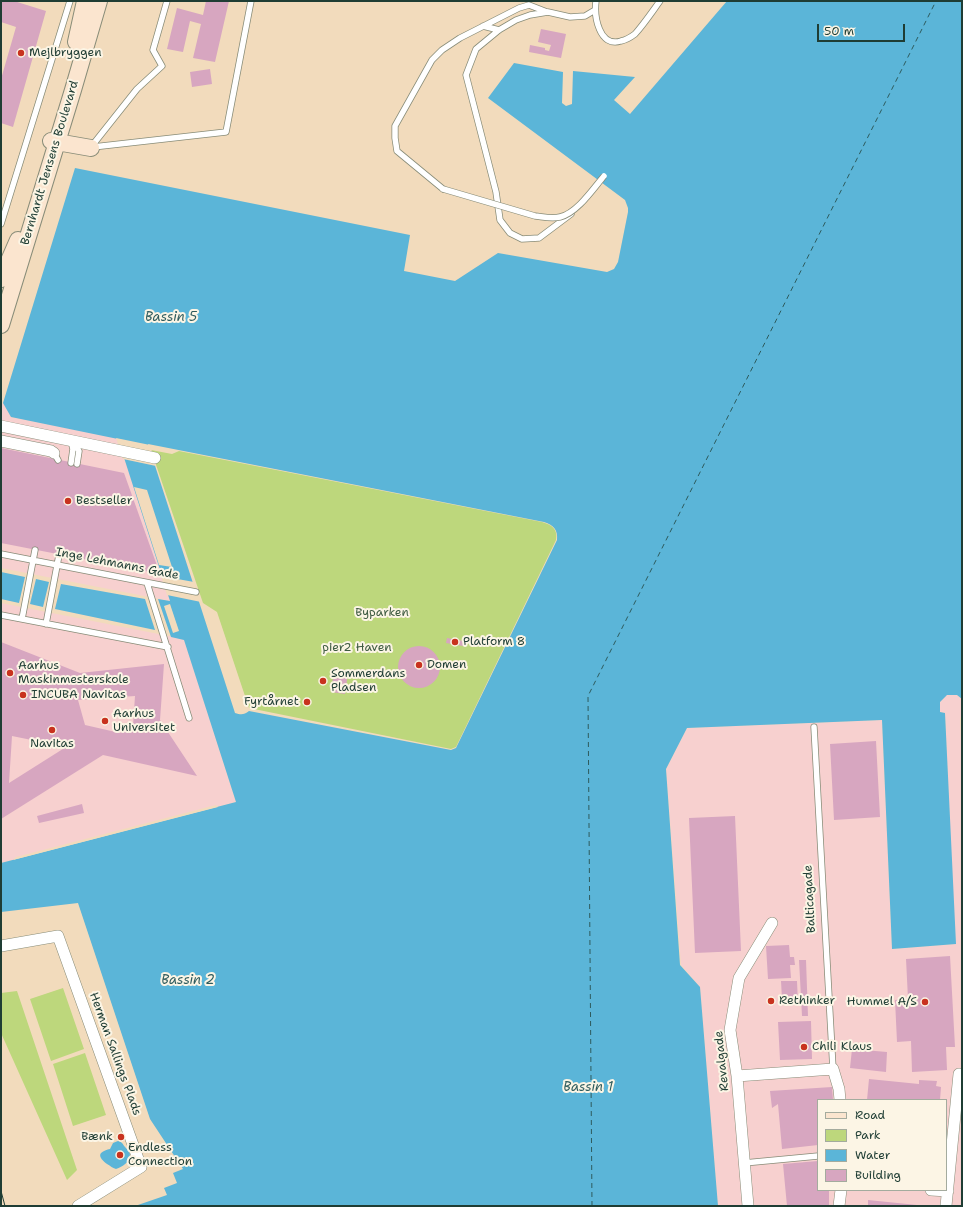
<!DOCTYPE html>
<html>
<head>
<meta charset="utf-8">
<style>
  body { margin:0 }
  #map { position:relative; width:963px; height:1207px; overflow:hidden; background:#f2dbbc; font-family:"Shantell Sans",sans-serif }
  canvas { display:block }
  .frame { position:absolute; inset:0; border:2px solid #1f3d34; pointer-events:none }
  .legend { position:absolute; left:817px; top:1099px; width:130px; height:92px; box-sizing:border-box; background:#fcf5e5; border:1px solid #a4ab9e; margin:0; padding:5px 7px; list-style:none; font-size:12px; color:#1f3d34 }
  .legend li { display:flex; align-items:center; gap:8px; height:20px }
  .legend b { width:20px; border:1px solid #a4ab9e }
  .scale { position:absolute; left:817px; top:24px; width:88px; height:18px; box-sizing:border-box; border:2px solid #1f3d34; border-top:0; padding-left:5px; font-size:12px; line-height:14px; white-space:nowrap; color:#1f3d34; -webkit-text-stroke:3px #fcf5e5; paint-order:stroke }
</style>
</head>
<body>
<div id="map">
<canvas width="963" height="1207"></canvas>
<div class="frame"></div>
<ul class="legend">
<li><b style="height:5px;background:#fbe5cf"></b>Road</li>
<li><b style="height:11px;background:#bdd77c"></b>Park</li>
<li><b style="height:11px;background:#5bb5d8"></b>Water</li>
<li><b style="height:11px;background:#d7a6c0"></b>Building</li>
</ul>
<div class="scale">50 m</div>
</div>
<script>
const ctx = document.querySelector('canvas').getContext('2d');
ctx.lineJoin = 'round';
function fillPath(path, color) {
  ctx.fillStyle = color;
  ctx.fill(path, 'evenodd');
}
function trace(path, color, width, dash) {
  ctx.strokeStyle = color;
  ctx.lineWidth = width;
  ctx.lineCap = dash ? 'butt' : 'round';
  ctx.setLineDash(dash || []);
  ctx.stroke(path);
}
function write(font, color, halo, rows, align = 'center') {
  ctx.font = font + ' "Shantell Sans",sans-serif';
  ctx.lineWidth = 4;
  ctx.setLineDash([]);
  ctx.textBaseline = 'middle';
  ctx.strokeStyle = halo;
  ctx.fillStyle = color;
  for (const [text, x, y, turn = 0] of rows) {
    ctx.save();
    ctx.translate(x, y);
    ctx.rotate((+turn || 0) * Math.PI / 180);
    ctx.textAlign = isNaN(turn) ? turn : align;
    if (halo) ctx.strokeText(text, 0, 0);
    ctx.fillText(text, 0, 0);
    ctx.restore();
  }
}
fillPath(new Path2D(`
  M3 403 11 417 118 438 170 601 1 568V406Z
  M1 603 184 639 236 802 1 863Z
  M946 695H957L962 699V716L960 718 962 763V1206H718L700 987 681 965 666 769 687 728 882 720 892 949 955 944 945 713 940 712V702ZM818 1100H946V1190H818Z`), '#f7d0cf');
fillPath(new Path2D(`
  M151 450 172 454 179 451 542 522C552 525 558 529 556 540L456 747 451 749 249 708 217 612 203 603Z
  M63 988 84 1049 51 1061 30 999Z
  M17 991 77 1170 67 1180 1 1033V993Z
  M85 1053 106 1115 73 1126 53 1064Z`), '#bdd77c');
fillPath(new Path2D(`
  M727 1H962V699L957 695H947L940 702V712L945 713 956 944 892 949 882 720 687 728 666 769 680 965 700 987 718 1206H135L167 1195 164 1188 177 1183 173 1173 183 1169 150 1119 78 903 1 912V863L236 802 184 640 171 637 158 599 170 601 118 439 11 417 3 403 75 168 410 235 404 271 455 281 498 253 607 272 614 269 618 262 628 212V208L625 200 488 98 514 63 563 72 562 103 566 106 572 104 573 71 635 77 614 100 630 114ZM148 444 544 522C554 525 558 530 557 540L456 748 451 750 249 711C244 715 241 715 235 713Z
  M1 572 25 577 19 603 1 599Z
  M36 579 49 582 43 607 30 604Z
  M61 584 145 599 155 630 55 609Z
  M118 1141C122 1142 122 1143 125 1147 128 1151 127 1146 129 1151 133 1160 123 1167 116 1169 112 1168 111 1166 107 1164 98 1157 97 1152 110 1149L113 1143Z`), '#5bb5d8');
fillPath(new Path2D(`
  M116 438 150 445 156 466 123 459Z
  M134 487 147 490 172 567 159 565Z
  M161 576 194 582 201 602 167 595Z
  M170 604 179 631 173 633 164 606Z
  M216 805 218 807 13 860 16 857Z`), '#f2dbbc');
trace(new Path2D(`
  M592 1206 588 696 936 1`), '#2e5b5d', 1, [5, 4]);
fillPath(new Path2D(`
  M1 1H14L46 11 13 127 1 123V79L16 27 1 22Z
  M206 1H229L215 62 193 58 201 24 190 21 183 52 167 49 177 8 203 15Z
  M541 29 566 34 561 58 529 52 530 45 545 48V50L549 51 551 45 538 42Z
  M210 69 212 84 192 87 190 72Z
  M1 448 124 473 160 574 1 543Z
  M447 638 464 641 463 646 446 643Z
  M1 642 80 673 164 664 160 720 197 776 103 755 1 819ZM135 696 133 726 120 733 85 725 78 700ZM12 736 66 747 9 783Z
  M398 667a21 21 0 1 1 42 0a21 21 0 1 1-42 0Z
  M334 671 348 673 345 694 331 692Z
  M876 741 880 817 834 820 830 744Z
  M82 804 84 813 39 823 37 816Z
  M735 816 741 951 695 953 689 818Z
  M789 945 790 957H794L795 965H790L791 978 768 979 766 946Z
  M950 956 955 1047H946L947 1070 912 1072 911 1041 897 1042 895 1000 908 999 906 959Z
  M799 960H806L808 1016H802Z
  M781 981H797L798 1004H792V1000H789V1002H783V999H782Z
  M811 1021 812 1059 780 1060 778 1022Z
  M852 1049 887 1052 886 1072 850 1068Z
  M869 1079 919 1084V1080L937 1081 936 1086 941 1087 940 1100H867Z
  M832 1087 833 1100H818V1145L782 1149 778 1104 772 1108 770 1091Z
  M818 1161V1190H829V1206H787L783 1164Z
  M868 1200 917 1205V1206H868Z`), '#d7a6c0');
const lane = new Path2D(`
  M596 1C594 16 599 48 621 41 626 40 631 37 635 34 644 24 652 12 660 1
  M483 26 499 30
  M91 147 137 89 162 66 153 50 167 1
  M93 147 226 132 251 1
  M443 189 397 151 395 138V126L432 60 442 50 460 38 519 8 529 5 547 12
  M571 214 539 238 522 239 510 233 500 220 496 192 466 75 476 49 499 30 516 20 530 15 548 12 570 17 585 16 595 10
  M1 224 70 1
  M71 441 73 449 71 463
  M74 442 79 451 77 464
  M54 453 58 460
  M1 554 196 592
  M147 583 189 718
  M1 615 168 647
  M22 619 35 550
  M46 624 59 555
  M814 727 833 1069
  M744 1163 818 1156`);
const street = new Path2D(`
  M1 426 155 458
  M1 441 51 451 54 453
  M1 946 58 936 141 1167 78 1206
  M737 1076 833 1069 839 1089 840 1100
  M931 1190 948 1191
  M748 1206 737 1076 730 1030 739 978 772 923
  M839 1206 841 1190
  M946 1206 959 1074`);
const secondary = new Path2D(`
  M76 42 85 1
  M51 141 91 148
  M1 279 18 240
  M1 325 73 90 99 1`);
trace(lane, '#888c78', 7);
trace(street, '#888c78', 12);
trace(secondary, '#888c78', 18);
trace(lane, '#fff', 5.5);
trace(street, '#fff', 11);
trace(secondary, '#fbe5cf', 16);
trace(new Path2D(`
  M1 1191 5 1206`), '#1f3d34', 1);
const laneBridge = new Path2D(`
  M443 189 535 216C544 217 552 219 560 217 577 213 593 189 604 176`);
trace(laneBridge, '#888c78', 7, []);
trace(laneBridge, '#fff', 5.5);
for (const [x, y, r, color] of [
  [21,53,4,"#c8321e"],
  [68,501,4,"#c8321e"],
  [455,642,4,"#c8321e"],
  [419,665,4,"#c8321e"],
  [10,673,4,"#c8321e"],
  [323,681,4,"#c8321e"],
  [23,695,4,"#c8321e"],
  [307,702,4,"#c8321e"],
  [105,721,4,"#c8321e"],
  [52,730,4,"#c8321e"],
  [771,1001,4,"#c8321e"],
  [925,1002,4,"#c8321e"],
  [804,1047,4,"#c8321e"],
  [121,1137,4,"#c8321e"],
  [120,1155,4,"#c8321e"]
]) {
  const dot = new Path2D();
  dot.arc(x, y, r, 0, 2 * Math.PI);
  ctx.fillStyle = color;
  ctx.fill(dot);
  trace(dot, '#fcf5e5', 1.5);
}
write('12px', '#1f3d34', '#fcf5e5', [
  ["Mejlbryggen",29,53],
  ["Bestseller",76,501],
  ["Platform 8",463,642],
  ["Domen",427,665],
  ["Aarhus",18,666],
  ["Maskinmesterskole",18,680],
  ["Sommerdans",331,674],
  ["Pladsen",331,688],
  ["INCUBA Navitas",31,695],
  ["Fyrtårnet",299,702,"right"],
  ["Aarhus",113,714],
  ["Universitet",113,728],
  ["Navitas",52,744,"center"],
  ["Rethinker",779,1001],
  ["Hummel A/S",917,1002,"right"],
  ["Chili Klaus",812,1047],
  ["Bænk",113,1137,"right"],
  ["Endless",128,1148],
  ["Connection",128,1162]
], 'left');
write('12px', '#1f3d34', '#fcf5e5', [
  ["Bernhardt Jensens Boulevard",50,163,-73],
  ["Inge Lehmanns Gade",117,564,11],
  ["Balticagade",810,899,-93],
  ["Herman Sallings Plads",115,1054,70],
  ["Revalgade",722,1061,-96]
]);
write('12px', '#3f5c42', '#fcf5e5', [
  ["Byparken",382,613],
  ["pier2 Haven",357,648]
]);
write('italic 13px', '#2e5b5d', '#fcf5e5', [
  ["Bassin 5",171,318],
  ["Bassin 2",188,981],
  ["Bassin 1",588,1088]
]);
</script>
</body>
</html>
